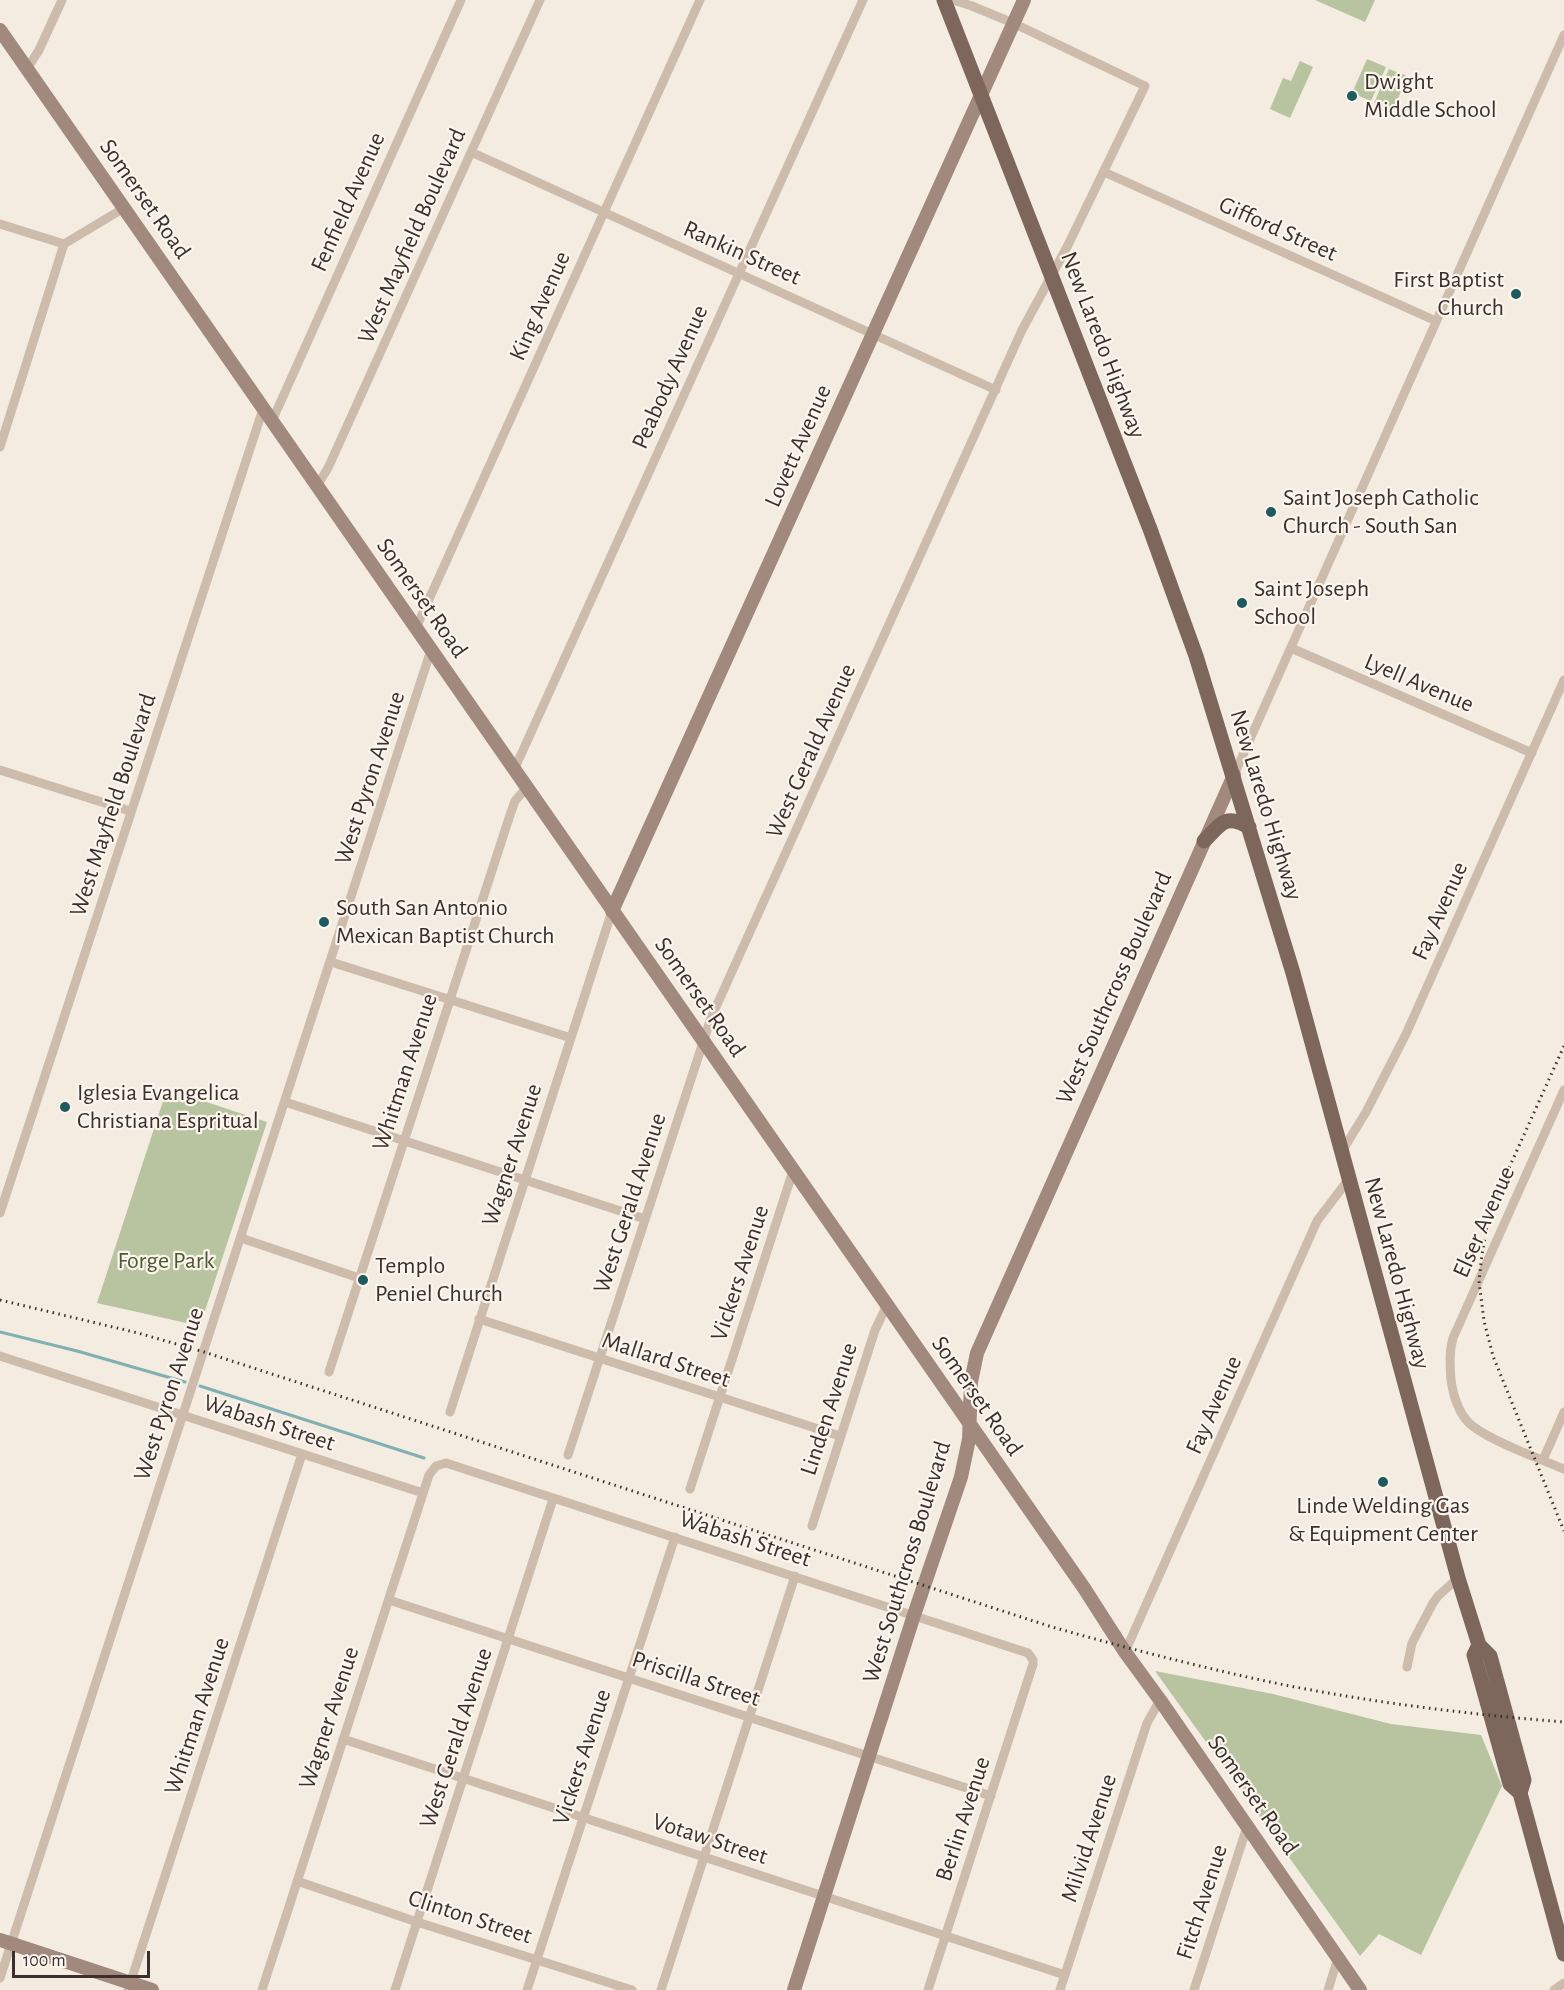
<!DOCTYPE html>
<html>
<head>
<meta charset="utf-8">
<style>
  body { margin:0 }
  #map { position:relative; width:1564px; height:1990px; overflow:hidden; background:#f4ebe1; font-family:"Alegreya Sans",sans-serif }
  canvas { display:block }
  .scale { position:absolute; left:12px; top:1951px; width:138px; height:27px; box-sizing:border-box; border:3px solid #3b302b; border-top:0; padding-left:8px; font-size:18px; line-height:21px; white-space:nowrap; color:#3b302b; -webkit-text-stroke:4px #fbf5ee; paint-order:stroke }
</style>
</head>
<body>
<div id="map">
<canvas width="1564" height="1990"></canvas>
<div class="scale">100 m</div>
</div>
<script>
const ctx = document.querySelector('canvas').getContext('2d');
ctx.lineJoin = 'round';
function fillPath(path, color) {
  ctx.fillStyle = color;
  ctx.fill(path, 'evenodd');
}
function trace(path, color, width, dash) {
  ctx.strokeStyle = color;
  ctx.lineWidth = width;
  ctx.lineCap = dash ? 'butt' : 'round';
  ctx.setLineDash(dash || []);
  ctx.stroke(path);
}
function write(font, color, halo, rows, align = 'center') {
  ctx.font = font + ' "Alegreya Sans",sans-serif';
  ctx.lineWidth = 4.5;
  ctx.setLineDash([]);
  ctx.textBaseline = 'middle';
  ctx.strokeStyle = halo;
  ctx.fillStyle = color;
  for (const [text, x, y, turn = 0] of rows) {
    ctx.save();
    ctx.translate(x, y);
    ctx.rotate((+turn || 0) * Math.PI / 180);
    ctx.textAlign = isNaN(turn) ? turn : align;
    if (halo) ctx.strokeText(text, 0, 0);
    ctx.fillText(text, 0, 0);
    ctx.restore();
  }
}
fillPath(new Path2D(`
  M1315 0H1375L1365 22Z
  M1367 59 1386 67 1371 101 1352 93Z
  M1300 61 1313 67 1290 118 1270 109 1283 78 1291 81Z
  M1389 69 1407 76 1393 111 1374 103Z
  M167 1089 267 1122 200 1326 97 1303Z
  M1155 1671 1273 1694 1391 1724 1481 1735 1502 1786 1421 1955 1379 1934 1360 1956Z`), '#b8c4a0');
trace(new Path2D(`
  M0 1332 77 1351 185 1382
  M200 1386 424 1458`), '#7fb0b2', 3);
trace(new Path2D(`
  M27 69 39 50 62 0
  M471 152 996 390
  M1104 172 1436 321
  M0 224 64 244
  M272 421 461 0
  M0 447 64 244 124 208
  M317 486 328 468 540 0
  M416 628 700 0
  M1291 648 1532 753
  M0 770 130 811
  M514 770 863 0
  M1234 775 1564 35
  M331 962 571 1038
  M1564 1090 1453 1338C1449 1352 1450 1366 1451 1380 1453 1394 1458 1411 1468 1422 1485 1439 1540 1459 1564 1469
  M285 1102 645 1219
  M1341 1153 1366 1112 1406 1034 1564 680
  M0 1213 263 409
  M241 1238 359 1278
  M479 1319 840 1436
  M0 1356 423 1493
  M329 1372 510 815 515 801 527 787
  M450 1412 612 911
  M568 1455 711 1018 1022 330 1067 247 1145 86 1013 23 972 6 953 0
  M1543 1460 1564 1412
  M690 1489 793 1171
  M812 1526 875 1330 887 1305
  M389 1600 991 1796
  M1125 1652 1317 1221 1348 1180
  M1407 1667 1412 1643 1433 1603 1438 1596 1458 1578
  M343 1739 1065 1975
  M297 1881 417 1922 632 1990
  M0 1978 431 650
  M128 1990 302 1454
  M262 1990 429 1475 436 1466 446 1463 1028 1653 1033 1660V1664L928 1990
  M395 1990 553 1499
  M527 1990 675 1537
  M661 1990 795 1576
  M1060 1990 1147 1723 1160 1700
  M1194 1990 1247 1827
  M1328 1990 1338 1958
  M1554 1990 1564 1983`), '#cdbbac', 9);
trace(new Path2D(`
  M0 30 1084 1588 1125 1652 1160 1700 1360 1990
  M612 911 1024 0
  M0 1940 152 1990
  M794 1990 914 1615 961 1477 969 1439 971 1382 977 1353 1234 775`), '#a18a7d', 14);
trace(new Path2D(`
  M944 0 1150 529 1196 656 1293 973 1458 1578 1479 1645 1490 1656 1524 1780 1520 1793 1564 1954
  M1204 841C1221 824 1225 813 1249 827
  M1479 1645 1474 1655 1491 1716 1510 1784 1520 1793`), '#7d675c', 15);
trace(new Path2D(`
  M1564 1046 1500 1188 1488 1220 1482 1254 1479 1281 1484 1321 1493 1356 1564 1531
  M0 1300 138 1333 204 1352 1052 1627C1112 1644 1173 1660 1234 1674 1342 1699 1453 1713 1564 1722`), '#3b302b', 3, [1.5, 4.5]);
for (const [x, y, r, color] of [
  [1352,96,6,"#1f5a5e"],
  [1516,294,6,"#1f5a5e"],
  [1271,512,6,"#1f5a5e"],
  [1242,603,6,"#1f5a5e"],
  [324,922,6,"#1f5a5e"],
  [65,1107,6,"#1f5a5e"],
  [363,1280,6,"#1f5a5e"],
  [1383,1482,6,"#1f5a5e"]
]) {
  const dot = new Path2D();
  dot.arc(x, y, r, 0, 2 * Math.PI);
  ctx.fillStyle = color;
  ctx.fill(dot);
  trace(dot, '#fbf5ee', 2);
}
write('24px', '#3b302b', '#fbf5ee', [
  ["Dwight",1364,82],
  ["Middle School",1364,110],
  ["First Baptist",1504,280,"right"],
  ["Church",1504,308,"right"],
  ["Saint Joseph Catholic",1283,498],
  ["Church - South San",1283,526],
  ["Saint Joseph",1254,589],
  ["School",1254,617],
  ["South San Antonio",336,908],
  ["Mexican Baptist Church",336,936],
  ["Iglesia Evangelica",77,1093],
  ["Christiana Espritual",77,1121],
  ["Templo",375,1266],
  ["Peniel Church",375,1294],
  ["Linde Welding Gas",1383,1506,"center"],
  ["& Equipment Center",1383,1534,"center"]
], 'left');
write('24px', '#3b302b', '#fbf5ee', [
  ["Somerset Road",145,199,55],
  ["Fenfield Avenue",348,202,-66],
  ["Gifford Street",1278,229,24],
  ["West Mayfield Boulevard",412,236,-66],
  ["Rankin Street",742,253,24],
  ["King Avenue",540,306,-66],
  ["New Laredo Highway",1103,345,69],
  ["Peabody Avenue",670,377,-66],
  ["Lovett Avenue",798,446,-66],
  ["Somerset Road",422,598,55],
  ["Lyell Avenue",1419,683,23],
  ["West Gerald Avenue",811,751,-66],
  ["West Pyron Avenue",370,778,-72],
  ["West Mayfield Boulevard",113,805,-72],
  ["New Laredo Highway",1266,805,73],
  ["Fay Avenue",1440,911,-66],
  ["West Southcross Boulevard",1114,988,-66],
  ["Somerset Road",700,997,55],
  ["Whitman Avenue",405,1072,-72],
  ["Wagner Avenue",512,1155,-72],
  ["West Gerald Avenue",630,1203,-72],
  ["Elser Avenue",1484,1222,-66],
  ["Vickers Avenue",740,1273,-72],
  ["New Laredo Highway",1397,1273,75],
  ["Mallard Street",666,1360,18],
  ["West Pyron Avenue",169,1394,-72],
  ["Somerset Road",977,1396,55],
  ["Fay Avenue",1214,1405,-66],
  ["Linden Avenue",829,1409,-72],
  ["Wabash Street",269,1423,18],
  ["Wabash Street",745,1539,18],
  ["West Southcross Boulevard",907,1562,-73],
  ["Priscilla Street",696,1679,18],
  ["Whitman Avenue",197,1716,-72],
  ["Wagner Avenue",329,1718,-72],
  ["West Gerald Avenue",456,1738,-72],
  ["Vickers Avenue",582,1757,-72],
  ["Somerset Road",1253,1795,55],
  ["Berlin Avenue",963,1819,-72],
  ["Milvid Avenue",1089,1838,-72],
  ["Votaw Street",710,1839,18],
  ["Fitch Avenue",1202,1902,-72],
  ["Clinton Street",470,1917,18]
]);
write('24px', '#4a5a2e', '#fbf5ee', [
  ["Forge Park",166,1261]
]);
</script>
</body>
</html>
